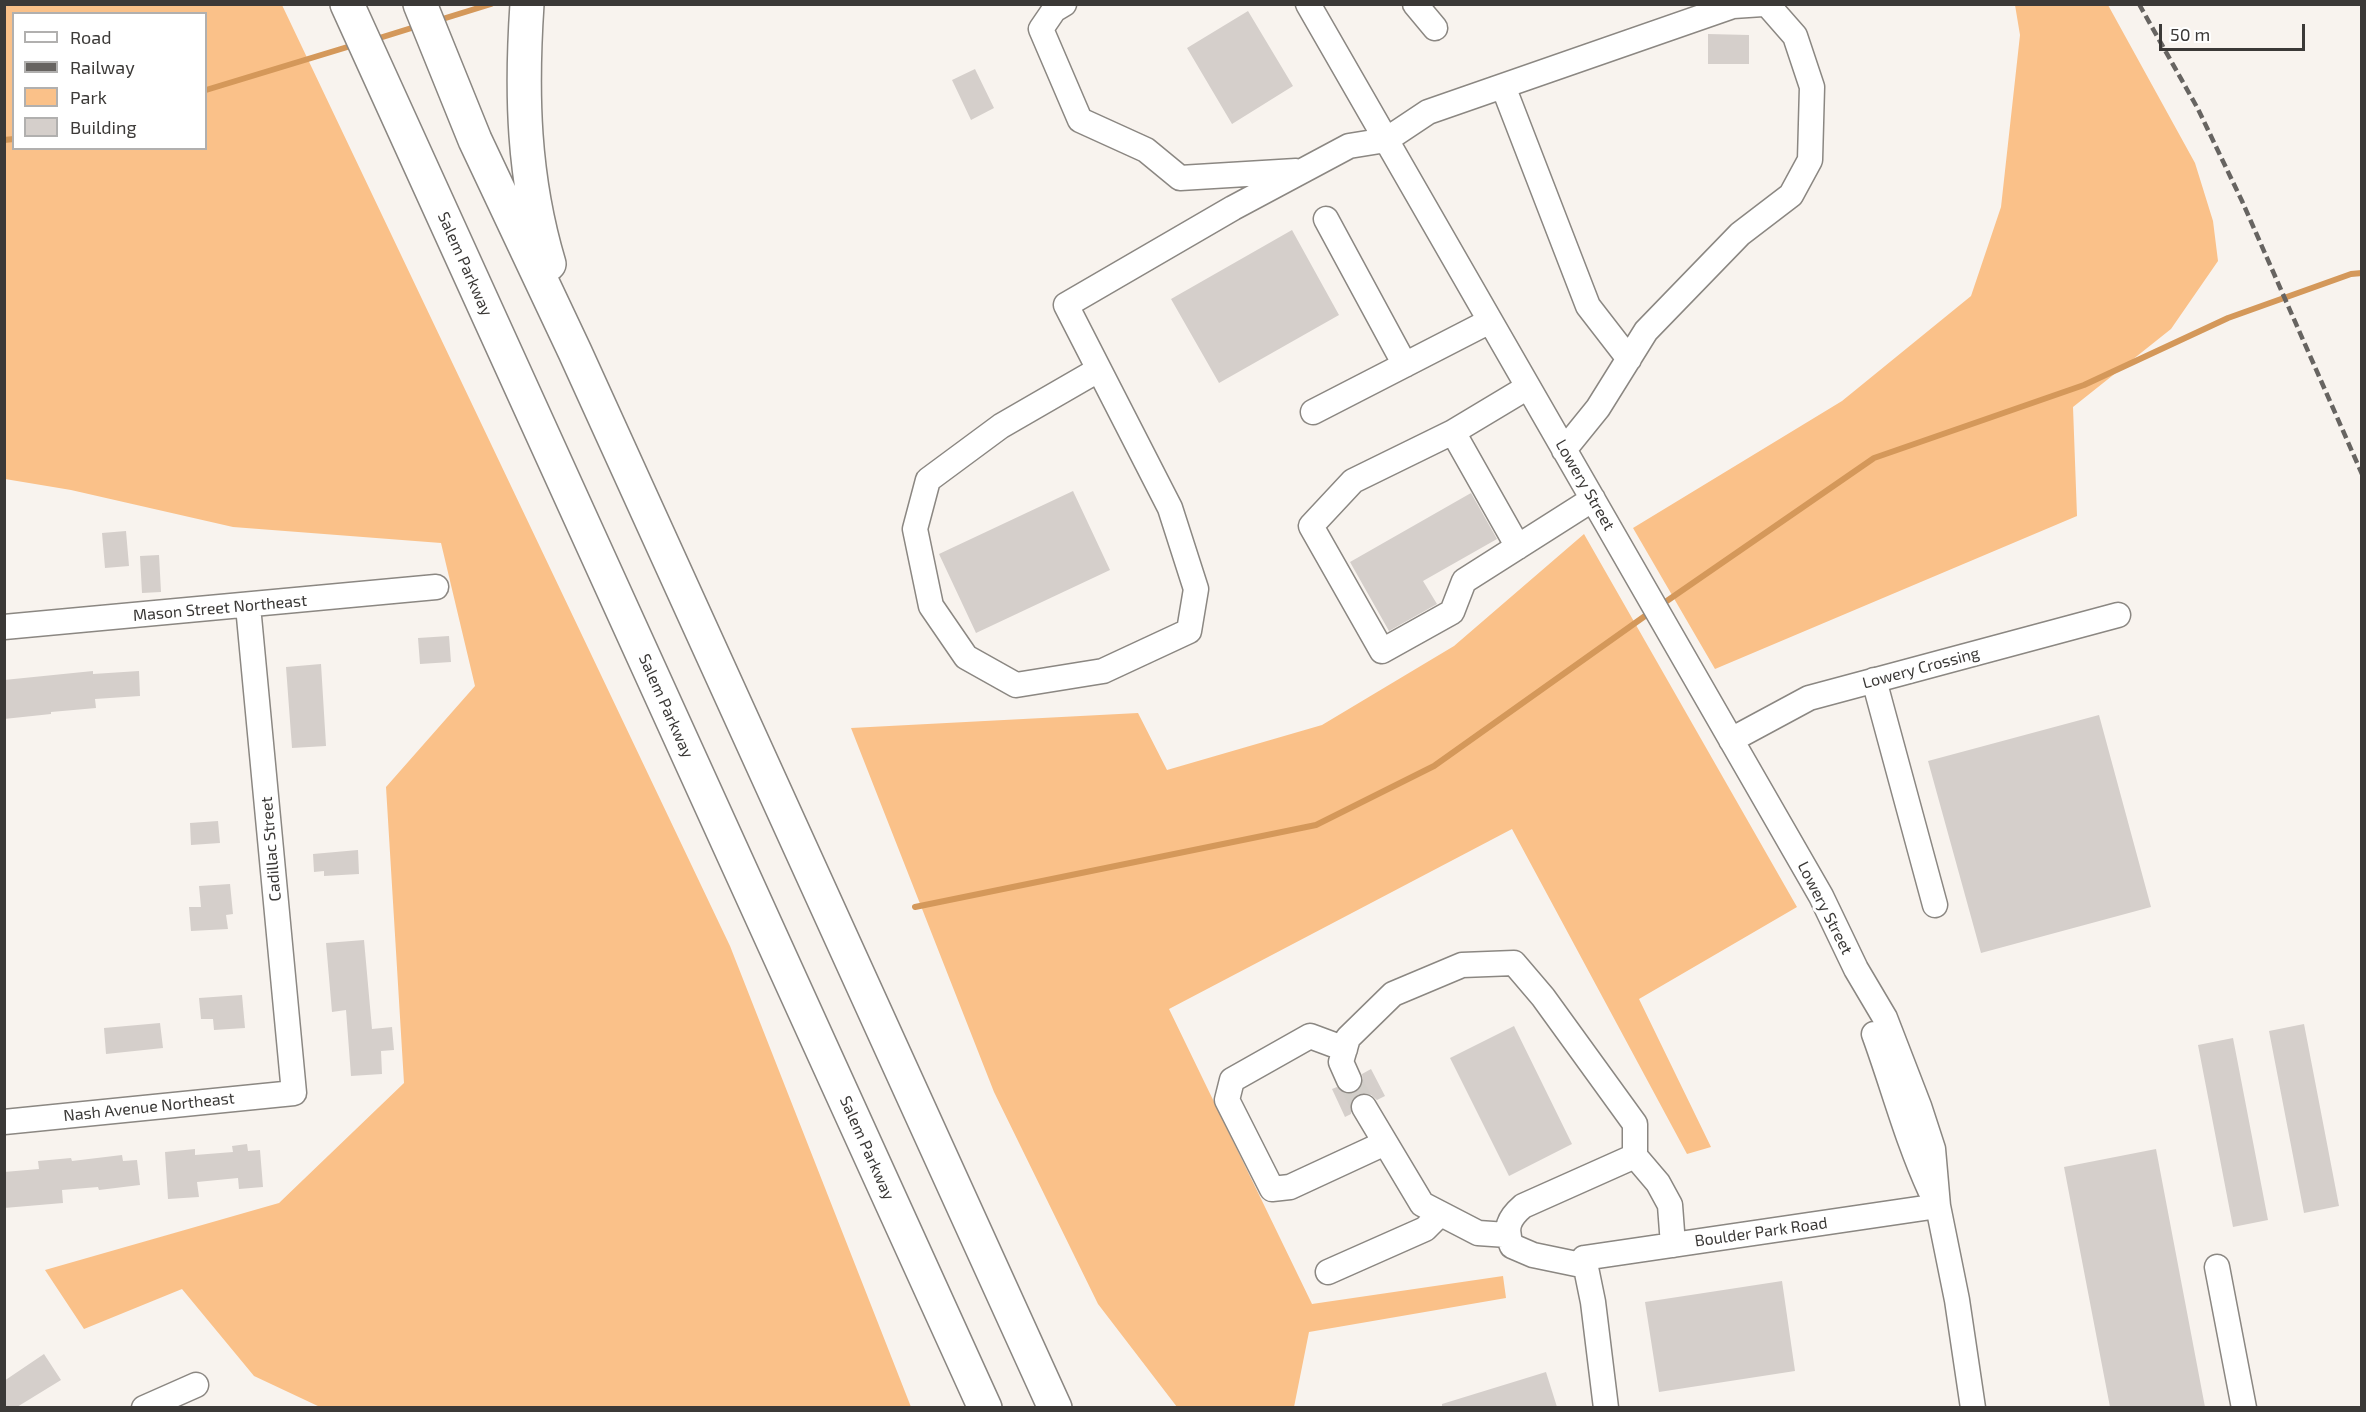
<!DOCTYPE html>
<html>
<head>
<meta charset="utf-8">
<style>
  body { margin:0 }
  #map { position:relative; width:2366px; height:1412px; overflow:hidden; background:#f8f3ee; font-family:"Exo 2",sans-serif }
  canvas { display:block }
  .frame { position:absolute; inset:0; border:6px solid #3b3937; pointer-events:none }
  .legend { position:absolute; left:12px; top:12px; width:195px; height:138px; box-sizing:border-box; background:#fff; border:2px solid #b1b0af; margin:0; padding:8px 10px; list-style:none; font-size:18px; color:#3b3937 }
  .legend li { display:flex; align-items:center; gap:12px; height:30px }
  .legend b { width:30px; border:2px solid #b1b0af }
  .scale { position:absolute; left:2159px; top:24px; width:146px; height:27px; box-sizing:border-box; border:3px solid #3b3937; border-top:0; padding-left:8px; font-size:18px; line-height:21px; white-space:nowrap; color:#3b3937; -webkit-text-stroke:4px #fff; paint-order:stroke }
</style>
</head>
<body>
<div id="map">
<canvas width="2366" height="1412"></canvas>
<div class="frame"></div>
<ul class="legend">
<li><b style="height:8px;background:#fff"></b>Road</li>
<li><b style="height:8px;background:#676461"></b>Railway</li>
<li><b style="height:16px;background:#fac189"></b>Park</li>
<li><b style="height:16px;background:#d5cfcb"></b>Building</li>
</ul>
<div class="scale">50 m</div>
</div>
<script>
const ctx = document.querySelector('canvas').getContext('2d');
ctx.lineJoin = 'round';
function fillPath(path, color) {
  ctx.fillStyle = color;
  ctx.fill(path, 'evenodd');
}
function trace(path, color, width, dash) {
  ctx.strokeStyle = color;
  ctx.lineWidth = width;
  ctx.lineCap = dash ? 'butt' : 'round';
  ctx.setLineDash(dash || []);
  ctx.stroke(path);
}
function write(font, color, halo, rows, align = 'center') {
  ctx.font = font + ' "Exo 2",sans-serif';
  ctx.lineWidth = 6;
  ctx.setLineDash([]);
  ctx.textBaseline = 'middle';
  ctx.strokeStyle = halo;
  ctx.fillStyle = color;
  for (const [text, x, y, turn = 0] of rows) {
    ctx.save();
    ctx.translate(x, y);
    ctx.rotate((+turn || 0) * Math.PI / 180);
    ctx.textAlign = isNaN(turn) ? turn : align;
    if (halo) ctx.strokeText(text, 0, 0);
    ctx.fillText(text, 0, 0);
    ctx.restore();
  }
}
fillPath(new Path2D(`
  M4 5H282L730 946 911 1407H320L254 1376 182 1289 84 1329 45 1270 279 1203 404 1083 386 787 475 686 441 543 233 527 71 490 5 479ZM14 14H206V148H14Z
  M2015 5H2108L2195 163 2213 221 2218 261 2171 329 2073 407 2077 516 1715 669 1633 528 1842 401 1971 296 2001 207 2020 35Z
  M1584 534 1797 907 1639 999 1711 1147 1687 1154 1512 829 1169 1009 1312 1304 1503 1276 1506 1298 1309 1332 1294 1407H1177L1098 1304 994 1092 851 728 1138 713 1167 770 1322 725 1454 646Z`), '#fac189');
trace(new Path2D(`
  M436 21 491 4
  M373 40 418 26
  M206 90 354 45
  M4 140 14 139
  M1661 605 1874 458 2084 385 2228 318 2351 274 2362 273
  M915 907 1316 825 1434 766 1652 611`), '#d4985a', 6);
fillPath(new Path2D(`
  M1248 11 1293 86 1232 124 1187 48Z
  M1708 34 1749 35V64H1708Z
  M975 69 994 108 971 120 952 80Z
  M1292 230 1339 315 1219 383 1171 299Z
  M1073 491 1110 570 976 633 939 554Z
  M1471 493 1497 539 1423 581 1437 604 1389 631 1350 562Z
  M126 531 129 566 105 568 102 533Z
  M159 555 161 592 142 593 140 556Z
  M449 636 451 662 420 664 418 638Z
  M321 664 326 746 292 748 286 667Z
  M93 671V674L139 671 140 696 95 699 96 708 51 712V714L4 719V680Z
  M2099 715 2151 907 1981 953 1928 761Z
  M218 821 220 843 191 845 190 823Z
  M358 850 359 874 324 876V871L314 872 313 854Z
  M230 884 233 914 226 915 228 929 191 931 189 907H201L199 886Z
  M364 940 372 1029 392 1027 394 1050 381 1051 382 1074 351 1076 346 1010 332 1012 326 943Z
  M242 995 245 1028 214 1030 213 1019H201L199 998Z
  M160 1023 163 1048 106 1054 104 1028Z
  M2304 1024 2339 1206 2304 1213 2269 1031Z
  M1514 1026 1572 1144 1509 1176 1450 1058Z
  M2233 1038 2268 1220 2233 1227 2198 1045Z
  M1371 1069 1385 1096 1377 1100 1370 1094 1357 1095 1351 1101V1114L1345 1117 1332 1089 1337 1087 1347 1094 1355 1093 1363 1082 1362 1074Z
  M247 1144 248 1151 260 1150 263 1187 239 1189 238 1178 197 1182 199 1197 168 1199 165 1152 195 1149V1155L233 1152 232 1146Z
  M2156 1149 2205 1407H2110L2064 1167Z
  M122 1155 123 1161 137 1160 140 1185 99 1190 98 1187 62 1190 63 1203 4 1208V1172L39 1169 38 1161 71 1158 72 1161Z
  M1782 1281 1795 1371 1659 1392 1645 1302Z
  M44 1354 61 1380 17 1407H4V1381Z
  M1546 1372 1557 1407H1442V1404Z`), '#d5cfcb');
trace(new Path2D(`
  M1349 1080 1364 1107`), '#d2cec9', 24, [24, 12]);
const minor = new Path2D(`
  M1064 4 1054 10 1041 29 1080 120 1146 150 1180 178 1296 171
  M1308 4 1821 896 1856 969 1885 1018 1919 1106 1933 1149 1938 1206 1957 1300 1973 1408
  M1415 4 1435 28
  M1503 86 1588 306 1629 359
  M1326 219 1405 365
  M1098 370 1001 426 928 480 915 529 931 606 966 657 1016 685 1103 671 1189 631 1196 589 1170 508 1066 305 1233 208 1349 146 1386 140 1428 112 1733 6 1763 4
  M1528 387 1453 432 1353 481 1311 526 1382 651 1452 612 1464 581 1593 499
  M1313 412 1490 321
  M1453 432 1518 547
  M1564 450 1598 408 1646 331 1740 234 1791 195 1810 160 1812 87 1795 36 1767 4
  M4 627 436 587
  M1874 680 1935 905
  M1731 740 1809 698 2118 615
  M1874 1034C1893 1086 1907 1140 1930 1190
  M1345 1049 1310 1036 1232 1080 1227 1100 1272 1189 1290 1187 1385 1143
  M1349 1080 1341 1062 1348 1038 1393 994 1462 965 1514 963 1543 997 1635 1124V1156
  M1364 1107 1422 1204 1478 1233 1507 1235
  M4 1122 294 1093 248 606
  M1586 1266 1533 1255 1512 1246C1504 1228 1509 1218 1523 1206L1635 1156 1658 1183 1670 1205 1673 1245
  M2217 1267 2244 1408
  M1328 1272 1425 1229 1440 1214
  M144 1408 196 1385
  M1606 1408 1593 1302 1584 1258 1938 1206`);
const highway = new Path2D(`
  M347 4 985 1408
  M420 4 475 140 575 352 1055 1408
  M527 4C521 94 523 177 549 264`);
trace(minor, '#8b8782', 27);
trace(highway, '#8b8782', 36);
trace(minor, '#fff', 24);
trace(highway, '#fff', 33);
trace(new Path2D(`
  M2139 4 2198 109 2242 201 2362 474`), '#676461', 4.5, [9, 4.5]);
write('16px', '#3b3937', '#fff', [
  ["Salem Parkway",465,264,66],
  ["Lowery Street",1585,485,60],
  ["Mason Street Northeast",220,608,-5],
  ["Lowery Crossing",1921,668,-15],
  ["Salem Parkway",666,706,66],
  ["Cadillac Street",271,849,-95],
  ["Lowery Street",1825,908,63],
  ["Nash Avenue Northeast",149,1107,-6],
  ["Salem Parkway",867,1148,66],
  ["Boulder Park Road",1761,1232,-8]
]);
</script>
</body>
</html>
